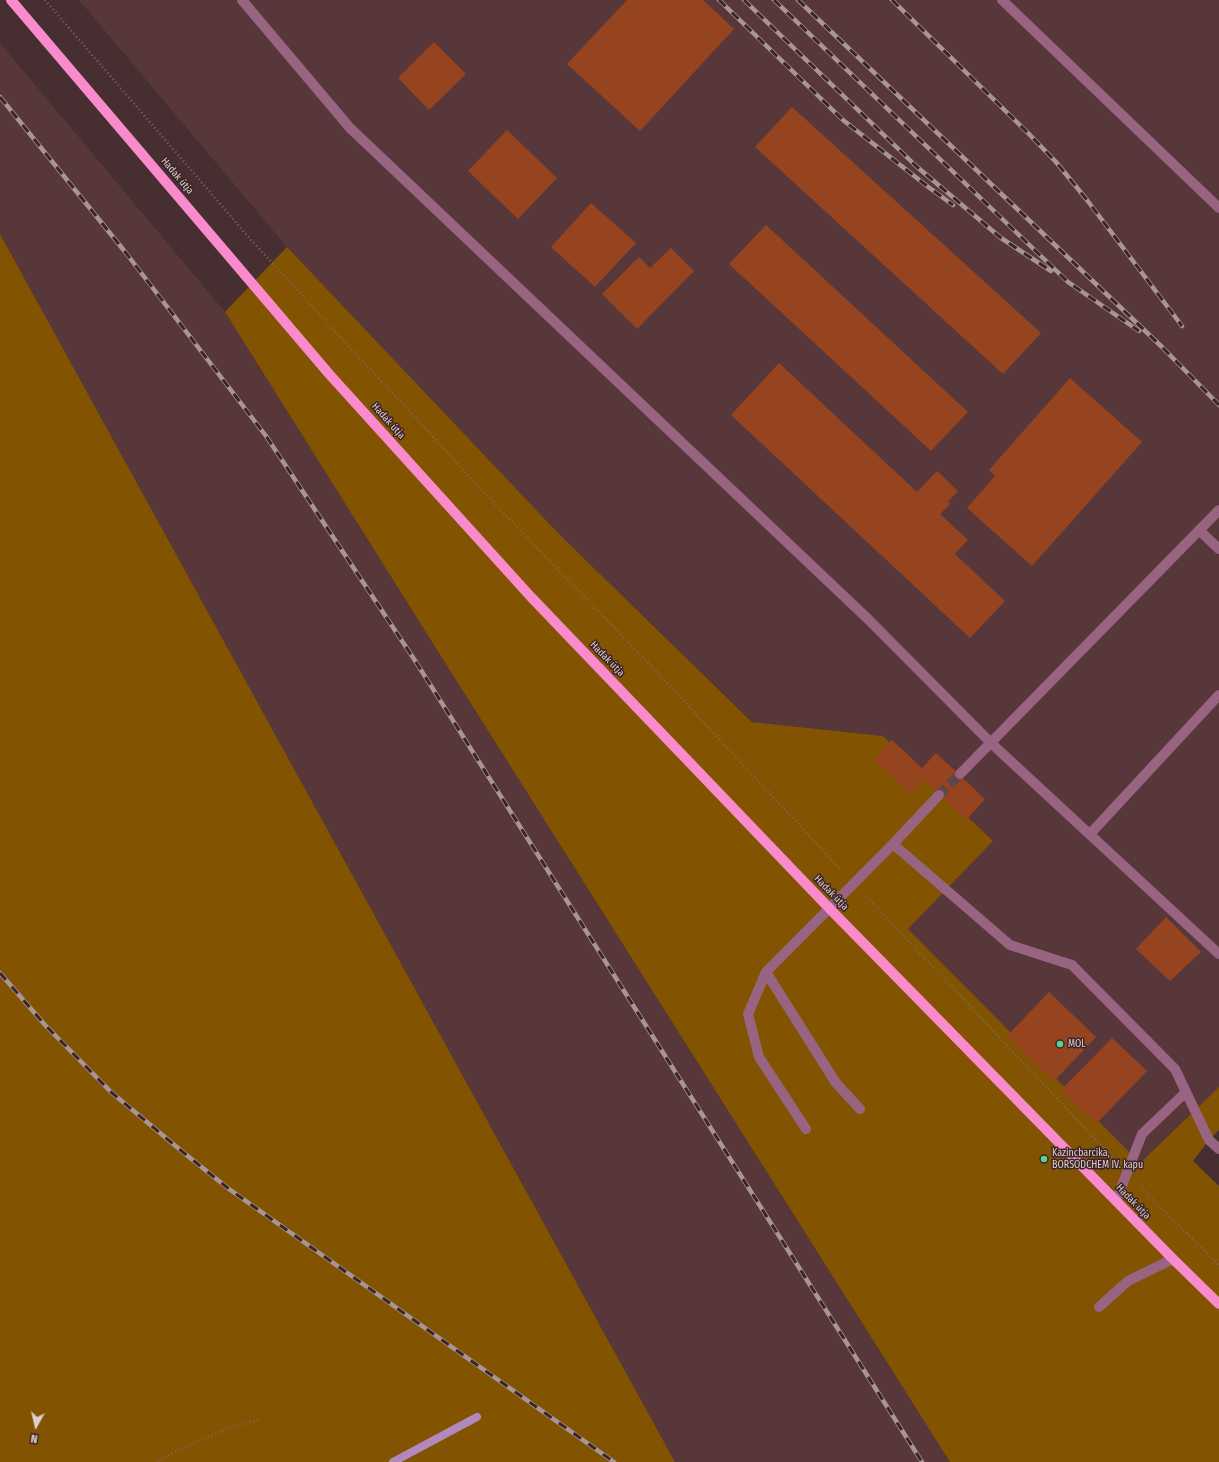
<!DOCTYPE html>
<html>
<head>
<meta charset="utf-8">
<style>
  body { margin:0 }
  #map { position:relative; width:1219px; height:1462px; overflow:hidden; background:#472f31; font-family:"Fira Sans Condensed",sans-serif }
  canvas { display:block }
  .north { position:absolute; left:16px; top:1406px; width:40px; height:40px; -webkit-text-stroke:3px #3d2527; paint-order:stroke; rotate:188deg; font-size:11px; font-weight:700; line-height:16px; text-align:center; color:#dececf }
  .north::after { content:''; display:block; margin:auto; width:14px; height:18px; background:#dececf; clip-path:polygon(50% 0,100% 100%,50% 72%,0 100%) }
</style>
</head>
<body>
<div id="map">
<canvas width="1219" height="1462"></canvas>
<div class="north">N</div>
</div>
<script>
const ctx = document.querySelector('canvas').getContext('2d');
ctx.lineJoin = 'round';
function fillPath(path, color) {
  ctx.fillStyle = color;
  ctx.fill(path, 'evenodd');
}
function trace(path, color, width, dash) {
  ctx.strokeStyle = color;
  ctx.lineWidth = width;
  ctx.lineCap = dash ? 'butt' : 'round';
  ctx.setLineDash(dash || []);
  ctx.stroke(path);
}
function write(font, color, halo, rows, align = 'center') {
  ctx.font = font + ' "Fira Sans Condensed",sans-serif';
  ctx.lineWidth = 3;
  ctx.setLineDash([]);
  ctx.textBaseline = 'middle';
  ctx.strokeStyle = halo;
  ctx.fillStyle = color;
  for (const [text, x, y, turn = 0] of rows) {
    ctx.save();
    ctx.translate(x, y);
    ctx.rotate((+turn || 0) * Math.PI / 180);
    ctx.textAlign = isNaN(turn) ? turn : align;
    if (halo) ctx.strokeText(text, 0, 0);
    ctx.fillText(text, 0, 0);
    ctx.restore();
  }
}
fillPath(new Path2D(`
  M79 0H1219V1087L1140 1163 907 929 993 841 883 736 753 722 560 535 287 247Z
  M0 43 225 312 432 642 950 1462H675L0 234Z`), '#57373a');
fillPath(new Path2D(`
  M0 234 675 1462H0Z
  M287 247 560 535 752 722 883 736 993 841 908 929 1140 1163 1219 1087V1130L1209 1140 1193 1161 1219 1186V1462H950L432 642 225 312Z`), '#825401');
trace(new Path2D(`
  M393 1462 477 1417`), '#b389bd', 8);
fillPath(new Path2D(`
  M627 0H703L734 29 640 131 567 64Z
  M434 42 466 74 429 110 398 78Z
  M792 107 1041 333 1003 374 755 147Z
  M507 130 557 178 518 219 468 171Z
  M591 203 636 243 595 287 551 247Z
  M766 225 968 412 931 451 729 264Z
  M671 248 694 271 637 329 602 294 639 257 650 268Z
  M779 363 917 492 937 471 958 491 948 502 950 504 940 514 968 540 955 554 1005 601 970 638 731 415Z
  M1070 378 1142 442 1032 566 967 508 995 476 989 470Z
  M892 740 922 768 936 753 985 799 966 820 924 780 911 794 874 759Z
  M1166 917 1201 952 1170 981 1136 949Z
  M1049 992 1096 1037 1054 1081 1007 1036Z
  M1112 1038 1147 1071 1096 1124 1061 1090Z`), '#96441f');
trace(new Path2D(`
  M939 795 960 774`), '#5e4749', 10, [10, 5]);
trace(new Path2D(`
  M45 0 252 241 505 515 643 657 841 870
  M867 897 1113 1158
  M1141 1188 1219 1265
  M158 1462 174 1452 229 1428 259 1420`), '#7c6668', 2.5, [1, 3]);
trace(new Path2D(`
  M242 0 350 128 869 620 991 743 1219 954
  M1002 0 1219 208
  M1199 530 1219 549
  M960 774 1219 510
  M1090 834 1219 695
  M893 844 1010 945 1072 965 1175 1069 1209 1140 1219 1149
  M766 972 836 1083 860 1109
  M806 1129 759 1057 748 1014 766 972 893 844 939 795
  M1116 1201 1142 1134 1186 1092
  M1099 1307 1128 1281 1173 1259`), '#996382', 10);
trace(new Path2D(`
  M11 0 330 375 531 597 830 909 1173 1259 1219 1304`), '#f98acc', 10);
const rail = new Path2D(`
  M719 0 843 120 927 186 953 205
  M744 0 916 166 1001 238 1051 271
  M774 0 1068 282 1139 331
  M798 0 1162 347 1219 405
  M892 0 1028 133 1056 162 1087 200 1182 326
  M0 97 126 253 266 436 414 659 922 1462
  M0 973 45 1025 111 1092 184 1153 229 1189 614 1462`);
trace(rail, '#a89596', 4.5);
trace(rail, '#3d2527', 3, [9]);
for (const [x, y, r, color] of [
  [1060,1044,4,"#54d396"],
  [1044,1159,4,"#54d396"]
]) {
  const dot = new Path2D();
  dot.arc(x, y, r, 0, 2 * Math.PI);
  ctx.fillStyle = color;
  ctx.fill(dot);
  trace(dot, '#3d2527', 1.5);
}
write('10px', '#dececf', '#3d2527', [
  ["Hadak útja",177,176,50],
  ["Hadak útja",388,421,48],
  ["Hadak útja",607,659,46],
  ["Hadak útja",831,893,46],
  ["Hadak útja",1133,1202,46]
]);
write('10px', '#dececf', '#3d2527', [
  ["MOL",1068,1044],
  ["Kazincbarcika,",1052,1153],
  ["BORSODCHEM IV. kapu",1052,1165]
], 'left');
</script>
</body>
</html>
